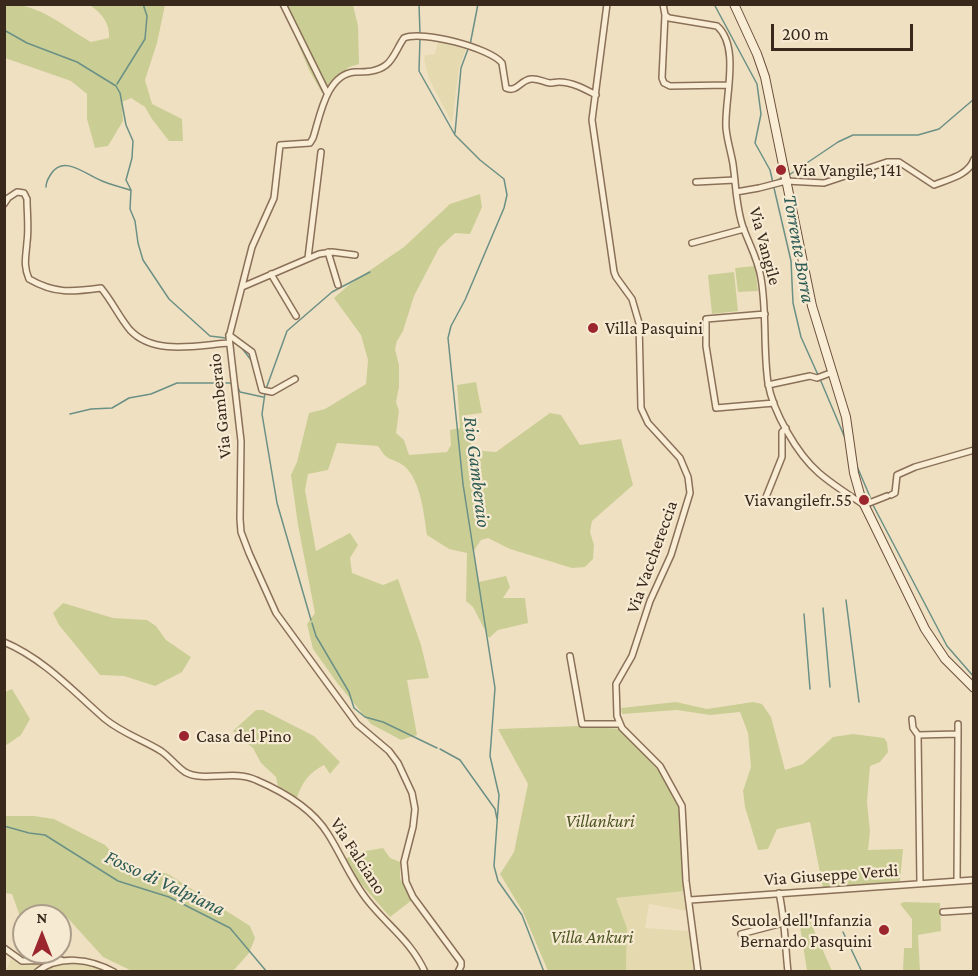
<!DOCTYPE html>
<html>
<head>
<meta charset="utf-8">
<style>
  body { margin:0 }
  #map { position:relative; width:978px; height:976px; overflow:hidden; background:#f0e0c2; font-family:"Crimson Pro",serif }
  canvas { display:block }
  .frame { position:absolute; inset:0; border:6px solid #39291d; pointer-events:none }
  .north { position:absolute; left:12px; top:904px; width:60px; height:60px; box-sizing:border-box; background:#f7ead2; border:2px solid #ab9d8a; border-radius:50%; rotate:0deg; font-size:16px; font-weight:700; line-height:24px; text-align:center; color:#39291d }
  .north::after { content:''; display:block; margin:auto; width:21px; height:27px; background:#9b262d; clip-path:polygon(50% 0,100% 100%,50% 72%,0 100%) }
  .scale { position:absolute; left:771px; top:24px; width:142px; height:27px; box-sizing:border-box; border:3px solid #39291d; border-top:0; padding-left:8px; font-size:18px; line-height:21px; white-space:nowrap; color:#39291d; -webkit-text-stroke:4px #f7ead2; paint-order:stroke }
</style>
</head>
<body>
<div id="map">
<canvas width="978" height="976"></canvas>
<div class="frame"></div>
<div class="north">N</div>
<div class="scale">200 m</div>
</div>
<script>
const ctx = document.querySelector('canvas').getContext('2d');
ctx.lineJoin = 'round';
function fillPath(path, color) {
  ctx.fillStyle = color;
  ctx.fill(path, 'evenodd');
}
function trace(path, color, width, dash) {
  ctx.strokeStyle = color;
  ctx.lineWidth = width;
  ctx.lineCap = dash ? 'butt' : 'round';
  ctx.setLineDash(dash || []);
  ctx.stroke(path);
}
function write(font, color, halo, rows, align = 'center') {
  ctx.font = font + ' "Crimson Pro",serif';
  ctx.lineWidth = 4.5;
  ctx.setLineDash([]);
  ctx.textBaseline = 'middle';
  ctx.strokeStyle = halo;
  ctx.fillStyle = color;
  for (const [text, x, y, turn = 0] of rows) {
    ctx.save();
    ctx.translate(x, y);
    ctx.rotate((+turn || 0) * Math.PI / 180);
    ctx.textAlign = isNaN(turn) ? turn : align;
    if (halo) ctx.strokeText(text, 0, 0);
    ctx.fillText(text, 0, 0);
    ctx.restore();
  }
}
fillPath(new Path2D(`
  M438 42 466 49 459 68 452 123 429 79 424 59 425 55 435 54Z
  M685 891 687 911 649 904 645 928 689 931 694 971H626L627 928 616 898Z
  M11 959 29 964 55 961 92 965 105 971 5 972 4 968H7Z`), '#e5daaf');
fillPath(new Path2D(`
  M5 4C41 4 61 25 91 42L109 38C110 23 102 14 90 5H165L157 43 145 80 152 104 182 119 183 141H169L152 119 145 107 131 98 122 102 123 121 108 146 95 148 87 119V94L71 81 5 58Z
  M279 5H353L358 26 359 64 349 67 322 93 309 70 287 17Z
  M480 194 482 207 470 234 455 233 439 248 414 296 403 331 397 341 395 349 399 365V387L396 402 399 411 396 433 404 440 409 455 447 452 451 445 450 430 460 428 457 385 476 382 482 413 466 415 471 444 483 451 496 452 550 413 561 415 580 445 621 439 633 485 592 521 590 532 594 545 593 559 585 567 572 568 510 549 488 538 481 540 473 552 479 582 506 576 510 587 503 598H525L528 623 498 630 489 638 473 607 466 601 467 553 449 549 427 535C424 515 421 480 404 466 391 456 389 464 378 446L337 443 328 470 308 474 305 490 316 551 350 533 358 545 350 558 352 573 383 585 398 579 421 645 429 678 407 680 417 735 401 740 371 724 338 684 313 649 307 624 315 613 298 525 291 475 297 462 309 413 325 409 366 384 368 360 361 335 334 298 350 284 404 247 450 204Z
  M755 266 758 291 738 292 735 268Z
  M734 272 738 311 712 314 708 275Z
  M63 603 113 618 147 620 156 626 166 640 191 657 182 672 155 686 124 676 100 675 59 625 53 613Z
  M12 689 30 719 21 735 5 746V692Z
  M676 702 707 709 753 702 762 704 771 717 785 770 803 764 833 737 853 734 884 738 887 742 888 752 880 762 870 766 867 802 870 831 868 850 903 849 900 881 823 888 810 822 777 829 768 849 758 850 745 807 743 791 751 767 748 733 740 712 710 715 677 710 622 714 621 708Z
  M256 710H263L314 736 340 762 330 774 324 765C309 773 302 782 297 798L278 786 276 777 261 763 253 748 233 731Z
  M580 726 621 729 667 780 680 807 685 891 616 898 627 928 626 971H548L523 912 500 874 514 852 528 784 498 729Z
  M5 816H34L54 819 105 845 121 862 141 876 156 871 168 874 250 926 255 938 249 953 233 971H132L103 957 65 915 60 928V916H24V952H51L49 955H25L22 950 21 919 12 894 5 893Z
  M383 848 390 858 400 862V878L412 900 390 917 356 878 346 859 354 853Z
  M904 902 940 903 941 931 918 935 920 971H903L904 948H912V919L900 904Z
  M810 921 832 971H807L800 926Z`), '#cace95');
trace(new Path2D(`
  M419 4 420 34
  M714 4 757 84 761 114 755 143 770 170 773 183
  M4 30 27 43 77 62 116 86 120 93 126 125 133 141 132 158 126 180 131 190 130 209 135 221 138 243 143 260 169 299 210 336 226 338
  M420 38 419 71 455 135 480 160 504 179 507 195 504 208 465 300 451 326 448 338 463 484 495 688 490 756 499 795 494 866 498 881 522 915 544 972
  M470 45 478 4
  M117 84 145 39 147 16 143 4
  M455 133 461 68 468 49
  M789 175 838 142 853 135H918L939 129 974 99
  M773 182 782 178
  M46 187C46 181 48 179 51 174 64 154 86 175 102 181 111 185 121 187 130 190
  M774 188 791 261 793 303 801 337 818 375
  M241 347 251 360
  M256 376 258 386
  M820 379 845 438
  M237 385 240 392 263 397
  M266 389 287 331 332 292 370 272
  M265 393 262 414 277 503 311 620
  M70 414 91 409 112 408 129 398 151 394 177 383H234
  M856 464 871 499
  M873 505 947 646 974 677
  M846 600 859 702
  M823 608 830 687
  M804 614 810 689
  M312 623 316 636 349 692 354 708 365 717 383 722 437 748
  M440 749 460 760 495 809 497 819
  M4 826 29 833 45 835 118 881 169 897 230 928 267 972
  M843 932 862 972`), '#6b9085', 1.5);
const street = new Path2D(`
  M283 4 327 93
  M607 4 592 120 614 272 616 277 632 299 639 323 641 408 648 423 680 458 688 477 690 493 671 555 650 601 632 656 616 684 617 716 622 728 660 766 682 806 686 881 698 972
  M663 4 665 15 669 18 717 26C741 47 724 100 726 128 727 140 731 152 733 164 736 185 736 207 743 227 749 244 758 259 761 278 767 313 763 348 768 383 773 412 797 454 819 473 833 485 849 495 864 505L887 496
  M665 15 662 78 664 83 670 86 728 85
  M696 182 735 180
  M736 192 759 188 786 181 824 183 887 162H899L934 185C949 179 969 175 974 159
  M4 204 8 198 17 192 24 193 27 199C27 213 29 228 27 242 26 257 23 265 29 279 55 294 72 292 101 288 112 301 119 317 130 330 154 356 198 345 229 343
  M692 243 744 229
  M328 252 338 285
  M308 258 321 152
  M271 274 296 316
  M242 287 319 254 332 252 355 255
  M765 314 706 319V346L716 408 774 403
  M229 335 252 352 262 390 272 392 295 379
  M768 385 810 376 817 378 833 372
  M891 495 895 493 897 475 915 467 974 450
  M764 502 782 457V432L786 428
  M4 642C44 659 73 691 105 719 122 733 143 740 161 751 170 757 176 766 185 772 204 783 233 769 256 780 284 792 312 808 328 834 342 856 351 880 368 901 388 926 411 941 425 972
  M570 656 582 724H619
  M912 719 913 728 918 735
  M958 734V724
  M920 883 918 735 958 734 957 881
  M779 893C785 919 785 945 788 972
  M690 900 974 880
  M943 912 974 910
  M741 934 783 923
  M4 948 22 961 61 960
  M37 972C59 954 91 959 114 972
  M458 972 461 966V962L413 897 406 882 404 862 413 827 415 809 412 793 398 763 389 751 357 724 276 613 249 553 241 532 240 519 241 441 229 337 252 247 274 198 280 145 310 143 313 138C320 117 326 74 355 72 366 72 377 72 386 65 394 59 398 46 404 38 422 30 490 48 502 63L506 88C517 93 520 80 531 79 538 78 543 82 550 83 553 83 556 82 559 82 572 82 585 89 596 95`);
const secondary = new Path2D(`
  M734 4 757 54 765 77 812 306 846 417 854 473 861 498 925 629 945 659 974 688`);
trace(street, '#8a7058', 8);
trace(secondary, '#6c513c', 10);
trace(street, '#faedd6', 5);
trace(secondary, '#faedd6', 8);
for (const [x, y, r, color] of [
  [781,170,6,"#9b262d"],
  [593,328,6,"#9b262d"],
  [864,500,6,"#9b262d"],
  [184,736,6,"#9b262d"],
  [884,930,6,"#9b262d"]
]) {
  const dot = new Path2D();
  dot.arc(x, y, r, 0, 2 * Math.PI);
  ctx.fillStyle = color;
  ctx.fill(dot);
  trace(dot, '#f7ead2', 2);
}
write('18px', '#39291d', '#f7ead2', [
  ["Via Vangile, 141",793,170],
  ["Villa Pasquini",605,328],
  ["Viavangilefr.55",852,500,"right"],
  ["Casa del Pino",196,736],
  ["Scuola dell'Infanzia",872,920,"right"],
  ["Bernardo Pasquini",872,941,"right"]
], 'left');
write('18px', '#39291d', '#f7ead2', [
  ["Via Vangile",765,246,75],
  ["Via Gamberaio",220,406,-96],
  ["Via Vacchereccia",652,557,-70],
  ["Via Falciano",358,856,57],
  ["Via Giuseppe Verdi",831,875,-4]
]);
write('italic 18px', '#4c5623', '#f7ead2', [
  ["Villankuri",600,821],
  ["Villa Ankuri",592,937]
]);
write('italic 20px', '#2c5a54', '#f7ead2', [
  ["Torrente Borra",799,249,80],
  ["Rio Gamberaio",477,472,83],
  ["Fosso di Valpiana",165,883,25]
]);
</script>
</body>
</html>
